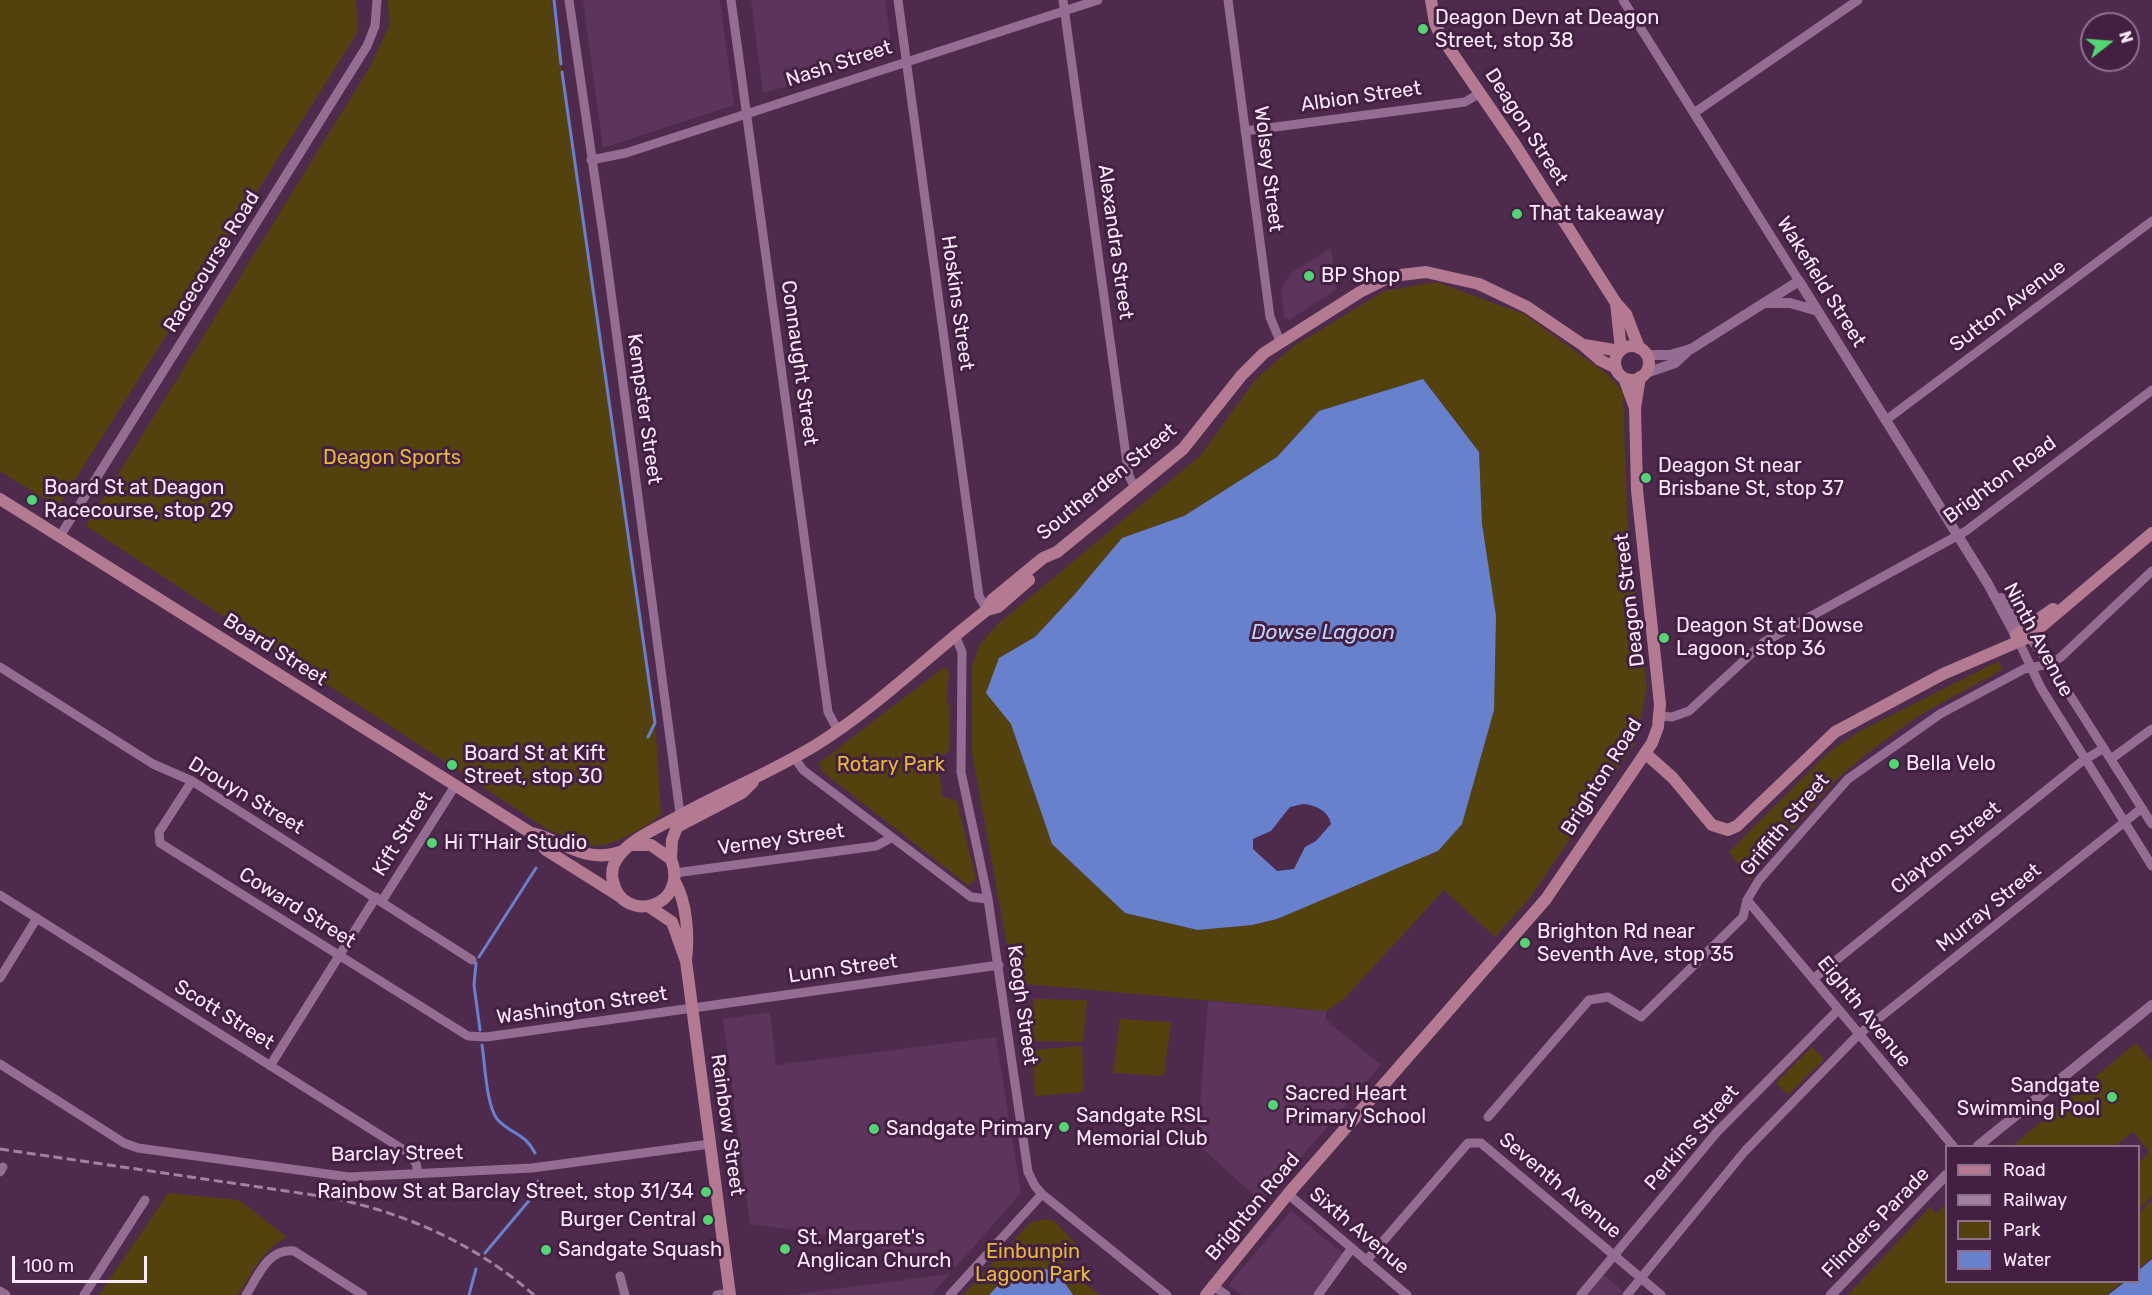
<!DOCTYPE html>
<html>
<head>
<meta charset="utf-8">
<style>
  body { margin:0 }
  #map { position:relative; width:2152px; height:1295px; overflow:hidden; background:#4e2a4d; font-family:Rubik,sans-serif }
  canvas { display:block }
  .legend { position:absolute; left:1945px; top:1145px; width:195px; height:138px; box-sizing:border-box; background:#432042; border:2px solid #8d718c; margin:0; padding:8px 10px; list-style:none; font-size:18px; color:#fceafb }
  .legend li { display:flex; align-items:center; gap:12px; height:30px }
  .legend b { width:30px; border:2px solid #8d718c }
  .north { position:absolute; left:2080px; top:12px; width:60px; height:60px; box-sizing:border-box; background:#432042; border:2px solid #8d718c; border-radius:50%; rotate:73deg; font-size:16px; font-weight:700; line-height:24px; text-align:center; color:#fceafb }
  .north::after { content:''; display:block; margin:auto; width:21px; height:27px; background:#52d673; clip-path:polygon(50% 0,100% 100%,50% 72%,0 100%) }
  .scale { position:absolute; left:12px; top:1256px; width:135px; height:27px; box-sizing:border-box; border:3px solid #fceafb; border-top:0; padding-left:8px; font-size:18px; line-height:21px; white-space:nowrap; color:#fceafb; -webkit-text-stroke:4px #432042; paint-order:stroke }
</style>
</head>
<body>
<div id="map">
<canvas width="2152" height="1295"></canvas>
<ul class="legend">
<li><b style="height:8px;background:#b37a91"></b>Road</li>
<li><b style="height:8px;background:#a0849f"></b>Railway</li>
<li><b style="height:16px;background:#54420e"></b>Park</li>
<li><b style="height:16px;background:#6881cd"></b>Water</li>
</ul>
<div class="north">N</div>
<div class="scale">100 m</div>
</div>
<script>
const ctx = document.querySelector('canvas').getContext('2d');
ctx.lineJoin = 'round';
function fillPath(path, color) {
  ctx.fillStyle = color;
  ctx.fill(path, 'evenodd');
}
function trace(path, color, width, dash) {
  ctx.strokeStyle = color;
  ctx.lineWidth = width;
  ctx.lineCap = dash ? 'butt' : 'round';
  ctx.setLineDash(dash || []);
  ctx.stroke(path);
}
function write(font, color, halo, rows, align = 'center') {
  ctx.font = font + ' Rubik,sans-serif';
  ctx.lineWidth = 6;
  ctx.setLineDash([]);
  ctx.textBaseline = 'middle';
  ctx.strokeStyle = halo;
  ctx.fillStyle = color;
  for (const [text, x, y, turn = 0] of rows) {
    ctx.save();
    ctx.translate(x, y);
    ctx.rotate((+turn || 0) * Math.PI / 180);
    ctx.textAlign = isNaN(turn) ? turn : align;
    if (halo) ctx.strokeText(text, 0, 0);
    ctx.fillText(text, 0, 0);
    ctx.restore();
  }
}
fillPath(new Path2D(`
  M583 0H720L734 105 603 148Z
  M751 0H885L892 51 883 59 763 93Z
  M1331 248 1336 290 1289 320 1284 318 1281 289 1291 273Z
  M1208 1001 1326 1011V1020L1381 1065 1262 1202 1197 1144Z
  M770 1012 776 1065 996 1037 1021 1193 956 1267 835 1236 750 1224 723 1019Z
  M1291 1211 1344 1254 1313 1295H1242L1228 1285Z
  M950 1274 932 1295H788Z
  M1603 1274 1624 1292 1621 1295H1585Z`), '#5d355c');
fillPath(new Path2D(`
  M0 0H356L358 32 58 507 0 471Z
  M388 0H551L656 736 661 813C654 822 645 826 635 832 592 855 589 846 547 829L86 526 371 65 389 26Z
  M1436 282 1524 314 1608 375 1623 392 1627 514 1647 689 1635 743 1529 899 1495 937 1444 890 1343 1000 1326 1011 1014 983 972 753V666L980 644 998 624 1200 456 1256 379 1293 347 1384 291ZM1423 379 1479 452 1482 524 1471 790 1462 823 1278 919 1252 925 1198 930 1125 913 1052 844 1011 724 999 658 1035 637 1075 594 1122 538 1184 516 1277 457 1319 411Z
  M1999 661 2002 670 1918 716 1869 752 1837 779 1749 880 1729 852 1827 754 1858 732Z
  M944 667 949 672 947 702 950 706 949 749 946 754 938 757 942 796 957 801 976 879 969 886 823 772 819 763Z
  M1034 999 1087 1000 1083 1042 1030 1041Z
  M1120 1019 1171 1022 1164 1076 1113 1073Z
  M2136 1043 2152 1062V1197L2139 1209V1162L2150 1152 2133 1132 2115 1146H2012Z
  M1082 1046 1084 1092 1035 1096 1033 1050Z
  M1812 1047 1824 1059 1788 1095 1776 1083Z
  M168 1193 239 1200 287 1237C263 1249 252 1273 238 1295H99Z
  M2152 1201V1257L2139 1269V1213Z
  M1946 1205V1282H2123L2106 1295H1848L1930 1207 1936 1214Z
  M1044 1219 1054 1221 1077 1245 1063 1265 1099 1295H963L1030 1223Z`), '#54420e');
fillPath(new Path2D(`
  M1423 379 1479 452 1482 524 1496 616 1494 710 1462 824 1438 851 1277 919 1252 925 1198 930 1125 913 1052 844 1011 724 986 693 999 658 1035 637 1075 594 1122 538 1184 516 1277 457 1319 411ZM1303 804C1315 805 1329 811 1331 824L1316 841 1305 847 1294 869 1277 871 1253 849V839L1271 831 1290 807Z
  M2152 1259V1295H2108L2125 1282H2138L2139 1270Z
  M1046 1269 1064 1282 1073 1295H989L1006 1277 1024 1271Z`), '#6881cd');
trace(new Path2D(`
  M554 0 561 64
  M562 72 655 723 648 737
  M479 957 536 868
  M476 963 474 985 480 1030
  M482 1045C485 1063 486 1104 497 1119 510 1134 524 1132 535 1153
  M485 1253 538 1190V1181
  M469 1295 476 1269`), '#6881cd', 3);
trace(new Path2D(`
  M569 0 606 255 681 821
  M731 0 828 712 837 729
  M898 0 979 596 987 610
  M1063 0 1127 463 1129 476 1135 488
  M1228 0 1270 317 1280 341
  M1623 0 1799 281
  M1694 113 1858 0
  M1245 131 1465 102 1480 93
  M591 160 626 153 1098 0
  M1886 420 2152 221
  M60 536 367 46 375 26 377 0
  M955 635 962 652 961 772 988 899 1028 1172 1035 1186 1042 1194 1167 1295
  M2029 637 2050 664 2152 824
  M2019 642 2041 688 2152 866
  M0 667 153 764 192 781 472 960
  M1660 716 1672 717 1689 711 1764 642 1966 531 2152 390
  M794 757 803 770 971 897 988 899
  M2111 759 2152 729
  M192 781 159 832 160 843 468 1036 486 1037 999 965
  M675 873 876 846 891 838
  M0 895 407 1152 416 1163 418 1174
  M1747 900 1953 1146
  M382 901 455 786
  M0 978 37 918
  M1813 979 2081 762 2104 748
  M0 1064 124 1143 138 1148 349 1177 532 1168 710 1144
  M270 1066 376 897
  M1488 1117 1589 1000 1608 997 1641 1017 1743 917 1747 900 1759 880 1848 779 1940 714 2024 669 2050 664 2061 657 2152 571
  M0 1172 3 1167
  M1288 1194 1407 1295
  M1366 1261 1468 1143H1481L1661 1295
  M620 1276 625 1295
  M1212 1285 1226 1295
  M0 1291 6 1295
  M84 1295 145 1200
  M246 1295C258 1276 268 1248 294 1251L363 1295
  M717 1295 730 1293
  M950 1295 1042 1194
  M1318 1295 1352 1248
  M1581 1295 1717 1132 1838 1010
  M1627 1295 1745 1151 1858 1035 2142 808`), '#956d93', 9);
trace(new Path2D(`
  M1765 303H1790L1818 311
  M1647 355H1670L1691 349 1799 281 1988 584 2019 642
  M1646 373 1675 363 1690 349
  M2001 598 2028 636
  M1978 1146 2152 1005
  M1831 1295 1946 1175`), '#956d93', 10);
trace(new Path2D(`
  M1431 0 1435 23 1440 35 1514 143 1616 303 1626 314 1639 348
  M1616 303 1621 350
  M1584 345 1620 351
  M1615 363a17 17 0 1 1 34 0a17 17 0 1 1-34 0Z
  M1624 378 1635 408
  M0 499 531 833 546 850 619 896
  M987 610 998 607 1029 580
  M2016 635 2053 609
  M1645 753 1673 778 1712 825 1728 830 1737 826 1835 732 1943 674 2029 637 2152 533
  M532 833C567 842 585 865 623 851
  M632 845H651L671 859C690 908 622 925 613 881 611 872 613 863 619 856 632 838 660 827 679 816 724 791 772 772 816 745 877 707 930 654 987 610L992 600 1043 558 1057 552 1183 449 1241 376 1264 353 1360 292 1392 276 1426 272 1479 284 1527 307 1583 345 1600 360 1616 368
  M671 859 672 840 677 827 742 793 753 782
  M675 882C687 903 689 936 686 960
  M648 906 672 922 686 961 730 1295
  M1206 1295 1288 1194 1546 899 1652 743 1658 727 1660 704 1637 490 1635 408 1640 377`), '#b37a91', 12);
trace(new Path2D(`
  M0 1149 327 1197C404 1212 474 1243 534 1295`), '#a0849f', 3, [9, 4.5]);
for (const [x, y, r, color] of [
  [1423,29,6,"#52d673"],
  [1517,214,6,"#52d673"],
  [1309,276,6,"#52d673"],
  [1646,478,6,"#52d673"],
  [32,500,6,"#52d673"],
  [1664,638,6,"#52d673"],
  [1894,764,6,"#52d673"],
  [452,765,6,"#52d673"],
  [432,843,6,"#52d673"],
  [1525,943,6,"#52d673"],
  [2112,1097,6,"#52d673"],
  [1273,1105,6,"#52d673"],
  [1064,1127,6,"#52d673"],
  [874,1129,6,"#52d673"],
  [706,1192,6,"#52d673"],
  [708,1220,6,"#52d673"],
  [785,1249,6,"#52d673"],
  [546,1250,6,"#52d673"]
]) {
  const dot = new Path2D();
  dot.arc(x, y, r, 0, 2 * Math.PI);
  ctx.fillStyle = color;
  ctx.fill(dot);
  trace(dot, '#432042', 2);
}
write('20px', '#fceafb', '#432042', [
  ["Deagon Devn at Deagon",1435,18],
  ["Street, stop 38",1435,41],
  ["That takeaway",1529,214],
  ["BP Shop",1321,276],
  ["Deagon St near",1658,466],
  ["Brisbane St, stop 37",1658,489],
  ["Board St at Deagon",44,488],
  ["Racecourse, stop 29",44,511],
  ["Deagon St at Dowse",1676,626],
  ["Lagoon, stop 36",1676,649],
  ["Board St at Kift",464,754],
  ["Street, stop 30",464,777],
  ["Bella Velo",1906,764],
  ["Hi T'Hair Studio",444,843],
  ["Brighton Rd near",1537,932],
  ["Seventh Ave, stop 35",1537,955],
  ["Sandgate",2100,1086,"right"],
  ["Swimming Pool",2100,1109,"right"],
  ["Sacred Heart",1285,1094],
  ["Primary School",1285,1117],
  ["Sandgate RSL",1076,1116],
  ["Memorial Club",1076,1139],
  ["Sandgate Primary",886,1129],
  ["Rainbow St at Barclay Street, stop 31/34",694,1192,"right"],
  ["Burger Central",696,1220,"right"],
  ["St. Margaret's",797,1238],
  ["Anglican Church",797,1261],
  ["Sandgate Squash",558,1250]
], 'left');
write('20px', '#fceafb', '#432042', [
  ["Nash Street",839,64,-18],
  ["Albion Street",1361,97,-8],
  ["Deagon Street",1526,127,57],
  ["Wolsey Street",1268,169,83],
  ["Alexandra Street",1115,242,82],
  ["Racecourse Road",212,262,-58],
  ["Wakefield Street",1821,282,58],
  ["Hoskins Street",957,303,82],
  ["Sutton Avenue",2008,306,-37],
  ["Connaught Street",799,363,82],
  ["Kempster Street",644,409,82],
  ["Brighton Road",2000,480,-36],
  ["Southerden Street",1107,482,-39],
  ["Deagon Street",1630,600,-97],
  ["Ninth Avenue",2038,640,62],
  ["Board Street",275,650,32],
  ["Brighton Road",1602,777,-58],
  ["Drouyn Street",246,796,31],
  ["Griffith Street",1785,825,-50],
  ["Kift Street",403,834,-58],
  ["Verney Street",781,840,-8],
  ["Clayton Street",1946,848,-39],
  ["Coward Street",297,908,32],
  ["Murray Street",1989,908,-39],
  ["Lunn Street",843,969,-8],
  ["Keogh Street",1022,1005,82],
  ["Washington Street",582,1006,-8],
  ["Eighth Avenue",1864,1012,51],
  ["Scott Street",224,1015,32],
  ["Rainbow Street",727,1125,82],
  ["Perkins Street",1692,1138,-49],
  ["Barclay Street",397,1154,-1],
  ["Seventh Avenue",1560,1186,40],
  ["Brighton Road",1253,1207,-50],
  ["Flinders Parade",1876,1223,-46],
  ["Sixth Avenue",1359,1231,40]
]);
write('20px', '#e6b937', '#432042', [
  ["Deagon Sports",392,458],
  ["Rotary Park",891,765],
  ["Einbunpin",1033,1252],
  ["Lagoon Park",1033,1275]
]);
write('italic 21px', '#c2d1fa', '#432042', [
  ["Dowse Lagoon",1323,633]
]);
</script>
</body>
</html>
